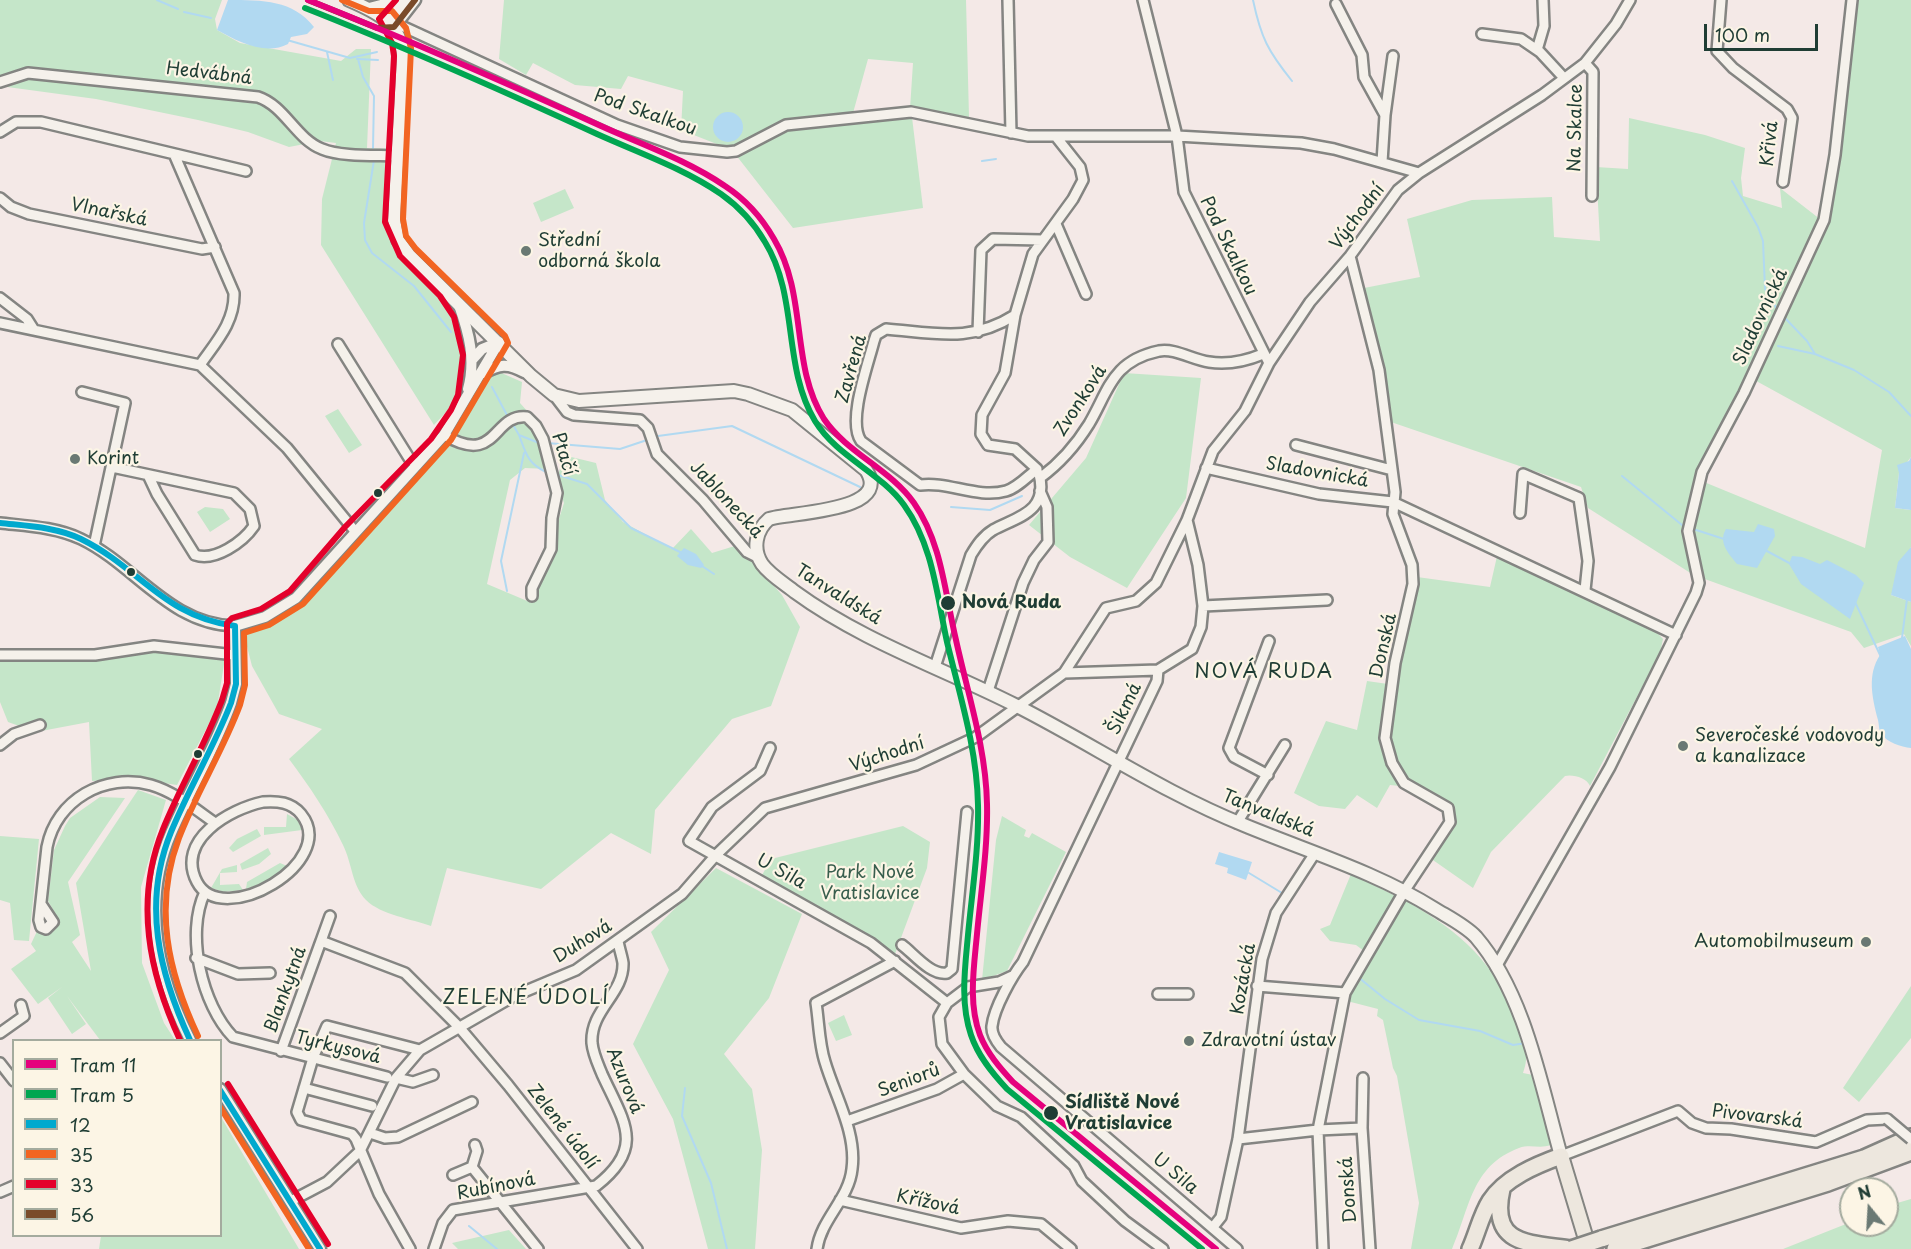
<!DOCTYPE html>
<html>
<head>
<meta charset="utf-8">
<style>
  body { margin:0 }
  #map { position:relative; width:1911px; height:1249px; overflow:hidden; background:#f4e9e7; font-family:"Playpen Sans",sans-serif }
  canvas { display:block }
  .legend { position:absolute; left:12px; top:1039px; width:210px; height:198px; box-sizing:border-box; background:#fcf5e5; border:2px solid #a4ab9e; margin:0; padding:8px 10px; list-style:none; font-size:18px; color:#1f3d34 }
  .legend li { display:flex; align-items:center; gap:12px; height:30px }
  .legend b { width:30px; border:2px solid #a4ab9e }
  .north { position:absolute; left:1839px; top:1177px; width:60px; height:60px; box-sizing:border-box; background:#fcf5e5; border:2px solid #a4ab9e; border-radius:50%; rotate:342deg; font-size:16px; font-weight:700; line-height:24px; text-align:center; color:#1f3d34 }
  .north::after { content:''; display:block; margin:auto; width:21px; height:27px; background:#6a7973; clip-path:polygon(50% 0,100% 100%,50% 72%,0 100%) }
  .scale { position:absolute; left:1704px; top:24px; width:114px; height:27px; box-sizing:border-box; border:3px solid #1f3d34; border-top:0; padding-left:8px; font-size:18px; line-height:21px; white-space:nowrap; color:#1f3d34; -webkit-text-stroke:4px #fcf5e5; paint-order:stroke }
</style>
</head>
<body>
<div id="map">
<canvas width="1911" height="1249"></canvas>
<ul class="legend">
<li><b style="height:8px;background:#e5007d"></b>Tram 11</li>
<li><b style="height:8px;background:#00a651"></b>Tram 5</li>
<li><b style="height:8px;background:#00a9ce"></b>12</li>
<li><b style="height:8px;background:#f26522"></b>35</li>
<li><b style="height:8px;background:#e4002b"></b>33</li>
<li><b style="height:8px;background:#7a4b2a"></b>56</li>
</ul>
<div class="north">N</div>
<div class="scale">100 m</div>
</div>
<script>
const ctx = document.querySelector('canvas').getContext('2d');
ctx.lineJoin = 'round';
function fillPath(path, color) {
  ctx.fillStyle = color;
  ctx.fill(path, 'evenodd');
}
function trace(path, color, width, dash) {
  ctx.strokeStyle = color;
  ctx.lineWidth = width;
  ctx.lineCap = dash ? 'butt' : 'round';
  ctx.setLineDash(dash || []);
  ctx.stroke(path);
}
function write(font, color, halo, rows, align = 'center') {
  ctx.font = font + ' "Playpen Sans",sans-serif';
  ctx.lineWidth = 4.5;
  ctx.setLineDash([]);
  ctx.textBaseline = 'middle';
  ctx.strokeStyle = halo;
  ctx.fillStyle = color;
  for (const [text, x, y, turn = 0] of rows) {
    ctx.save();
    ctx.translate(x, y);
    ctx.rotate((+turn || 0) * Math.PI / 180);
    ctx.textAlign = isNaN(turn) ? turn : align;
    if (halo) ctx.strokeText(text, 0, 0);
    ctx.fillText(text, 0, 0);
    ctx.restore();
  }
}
fillPath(new Path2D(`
  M0 0H222L215 19 217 30 240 43 341 61 356 49H371L367 148 391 149C388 174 381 207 389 232 399 263 431 280 450 305 462 320 471 368 464 385 458 401 445 413 434 425L321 245 322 199 336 143 320 141 289 147 248 132 198 120 96 99 0 86Z
  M504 0H966L969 117 911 109 923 208 793 228 732 150 681 130 683 91 628 76 621 89 575 85 533 63 526 75 499 59ZM868 59 913 63 910 109 853 113Z
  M1845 0H1911V457L1899 473 1895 508 1911 510V547L1891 595 1911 602V646L1904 634 1864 648 1851 632 1702 578 1692 535 1704 482 1865 548 1882 450 1749 377 1694 479 1683 529 1692 574 1588 508 1581 487 1388 421 1384 377 1359 314 1354 290 1420 277 1407 219 1472 200 1552 197 1554 237 1600 241 1596 167 1628 169 1629 118 1705 135 1745 148 1741 178 1743 196 1782 208 1780 188 1825 223 1839 141Z
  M565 189 574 208 541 222 533 203Z
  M497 371 522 382 520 403 544 430 548 469 525 468 510 480 487 584 532 603 564 503 557 481 563 455 596 463 605 500 623 522 672 549 691 529 712 553 738 545 782 595 800 627 771 706 732 719 655 810 651 854 611 833 541 889 447 868 431 926C412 919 381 915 366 900 352 886 352 863 343 845 328 814 310 787 289 759L322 729 279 714 252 666 244 635 292 612 465 418 476 392Z
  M1124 373 1201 378 1186 498 1127 588 1070 557 1029 525 1086 458Z
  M338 409 362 445 349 453 325 416Z
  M205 507 223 509 230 519 210 532 197 512Z
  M1498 552 1652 627 1663 639 1660 653 1590 786C1587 778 1573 774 1565 776L1491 852 1473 888 1430 858C1442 842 1457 829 1452 807 1438 799 1415 790 1405 778 1369 737 1412 627 1417 577L1490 587Z
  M157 649 225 658 217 708 177 785 136 779 92 781 89 722 36 732 8 722 0 702V657Z
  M1367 681 1388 684C1384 724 1383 748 1400 786L1390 785 1377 808 1357 795 1345 809 1319 806 1294 793 1326 721 1357 730Z
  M138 790 166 800 141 887 142 963 164 1023 175 1040H100L67 996 86 1024 72 1034 48 998 62 987 38 1004 11 969 36 951 31 944 38 929 50 932 59 920 48 901 54 850 65 826 70 818 100 797 125 798 68 882 80 935 72 942 91 971 76 883Z
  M287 814 298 820 302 830 264 835V827H286Z
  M1002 816 1026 830 1024 836 1029 838 1032 833 1066 852 1007 971 982 980 996 840Z
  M903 826 930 842 927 868 895 954 761 877 771 859Z
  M257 829 261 836 233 852 229 848 237 839Z
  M0 836 39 839 29 941 14 940 10 903 0 900Z
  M268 848 271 854 259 864 242 870 240 864Z
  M280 863 287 866 266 882 246 889 247 882Z
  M237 865V872L220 873V885L239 884 243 890 224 892 211 888 222 869Z
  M716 868 802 914 769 998 724 1054 752 1089 762 1150 755 1249H708L673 1119 633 1044 669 970 651 932Z
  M1351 874 1398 897 1364 951 1356 945 1330 941 1320 929 1330 925Z
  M1406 901C1461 932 1496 963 1518 1024 1525 1042 1530 1054 1523 1073L1533 1075 1551 1145C1540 1149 1530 1144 1519 1148 1471 1166 1470 1208 1452 1249H1411L1419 1203 1397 1076 1393 1068 1383 1020 1377 1016 1378 1009 1347 1001C1362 965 1387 935 1406 901Z
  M1911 986V1038L1859 1102 1843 1088Z
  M844 1015 852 1035 836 1041 828 1023Z
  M221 1117 299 1249H99L101 1236H220Z
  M1911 1199V1249H1783L1851 1222V1225H1887V1206Z
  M509 1230 526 1249H458L452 1243Z`), '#c5e6c9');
fillPath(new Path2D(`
  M228 0C263 0 293 0 314 27L307 34 291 37 288 44C265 56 237 41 217 30Z
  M713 127a15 15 0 1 1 30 0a15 15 0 1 1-30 0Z
  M1911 457V510L1895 508 1899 473 1897 465 1909 461Z
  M1758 524 1774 529 1775 536 1757 568 1737 564C1728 553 1718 542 1726 529L1754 532Z
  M1911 547V602L1891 595 1898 562Z
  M684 548 696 554 704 565 701 568 688 565 677 556Z
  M1792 556 1802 557 1820 564 1827 560 1856 575 1864 583 1850 619 1801 584 1789 564Z
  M1905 636 1911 649V748C1901 747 1887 742 1881 734 1879 731 1879 724 1878 720 1872 697 1867 675 1880 655L1878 647Z
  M1219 852 1252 862 1246 880 1227 873 1228 868 1215 864Z`), '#b1d9f1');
trace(new Path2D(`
  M157 0 178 9
  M1253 0C1261 38 1268 51 1292 81
  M184 12 211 18
  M287 40 350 58 377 52
  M327 52 333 80
  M357 59 378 60
  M358 59 363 77 374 96 373 148
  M374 160 364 223 365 240 372 253 414 286 451 332
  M982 161 996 159
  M1732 181 1758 227 1763 241 1765 289 1777 309
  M1784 317 1807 341 1815 354 1854 370 1889 392 1911 416
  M1778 346 1815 354
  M492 387 508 417
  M512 423 519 435 539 443
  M519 435C526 453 527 463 546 472
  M658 436 732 426 860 487
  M547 443 620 449 650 439
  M555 474 587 484 631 528 682 553
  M1622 476 1682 525
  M951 507 990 510 1022 496
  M1693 529 1724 539
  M1765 550 1791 564
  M702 566 714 574
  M507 591 501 561 524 453
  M1855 602 1881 657
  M1902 638 1907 599
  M1249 873 1282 893
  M1358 977 1385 999 1419 1020 1480 1031 1513 1045 1526 1043
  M685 1088 682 1116 711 1183 727 1249
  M469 1226 497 1249`), '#b1d9f1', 2);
const minor = new Path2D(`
  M1008 0 1011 133
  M1143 0 1177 136 1184 192 1269 363
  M1721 0 1717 51 1733 68 1787 109 1792 118 1783 182
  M1336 4 1362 55 1364 77 1385 115 1382 162
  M391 21 617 125 680 147 727 152 736 151 786 125 911 112 1028 136H1177L1301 143 1334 149 1419 173
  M1482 34 1521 39 1540 52 1564 78
  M1537 50 1544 26 1543 0
  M1585 63 1593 72 1592 196
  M0 82 28 73 258 97C285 106 296 139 322 149 341 157 376 155 397 156
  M1385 115 1393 56
  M0 132 16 122H41L246 171
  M174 154 234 293C235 322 216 342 200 365
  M0 198 11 207 29 214 202 249 215 247
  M1056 224 1086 294
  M0 298 27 319 34 330
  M1015 315C971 343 936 333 886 329L876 335 874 341C868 365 847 421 861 441L920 485C948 481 977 499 1006 491 1017 488 1028 476 1037 469L1015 449 988 445 981 434 982 415 1005 373 1015 315 1033 254 1073 199 1083 180 1080 167 1057 138
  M0 323 200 365 287 448 354 530
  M978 332 981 250 993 239 1042 240
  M338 344 409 458 417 465
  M82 392 125 403 94 546
  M554 395 567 412 574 415 640 420 648 428 657 454 703 500 747 552 759 558
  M444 435C498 467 492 413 527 417L536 426 543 439 557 493 552 518 551 549 532 588V596
  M1296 445 1392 470
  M112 467 234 493 250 509 254 526C243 542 215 562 195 555L157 494 149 477
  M1206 468 1319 494 1393 502 1676 635
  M1040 478C1059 464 1076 445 1089 424 1109 390 1112 361 1159 351 1175 348 1193 360 1209 362 1227 365 1246 361 1263 354
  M1520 513 1523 474 1579 498 1588 561 1585 590
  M0 523C27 526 56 527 81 539 135 565 170 625 235 626
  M1203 606 1327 600
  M0 655H95L154 646 235 655
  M935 667 971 555C977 545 983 536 993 530 1017 517 1049 512 1039 474
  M1158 670 1157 681 1023 962C1012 976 994 1008 992 1026 991 1034 996 1041 1001 1047L1237 1249
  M1064 673 1158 670 1192 649 1201 627 1203 606 1198 565 1187 520 1213 451 1245 411 1269 363 1310 302 1350 256 1398 190 1419 173 1542 95 1585 63 1616 24 1630 0
  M988 691 1023 583 1034 560 1048 542 1047 507 1040 491
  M0 745 14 734 40 725
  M770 748 760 771 712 807 689 841 871 943 947 1003
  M1268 775 1234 757 1229 748 1269 641
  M263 802C278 801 291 802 301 814 340 862 222 930 197 882 175 840 230 809 263 802Z
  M1237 823 1285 745
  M205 892C185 934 202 1005 233 1037L387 1077
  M41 904 53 922 46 929 41 927 39 920 47 847C56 800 105 772 151 785 175 792 195 809 215 823
  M321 941 330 916
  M902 945C913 953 931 976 947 973L952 969 967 812
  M196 958 238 974 270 973
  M1496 967 1610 767 1696 593 1699 583 1688 531 1702 472 1744 393 1824 220 1835 155 1852 0
  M1012 976 999 982 968 987 947 1003 939 1017 942 1044 964 1074 997 1106 1021 1117 1074 1166 1082 1181 1125 1221 1163 1249
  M1257 986 1345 993
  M1158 994H1188
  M0 1033 24 1016 21 1005
  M281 1051 321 941 405 973 459 1027 508 1085 637 1249
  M0 1063 14 1081
  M396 1078 413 1082 433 1075
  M1363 1078 1362 1128 1370 1249
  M304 1088 372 1106
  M847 1121 937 1089 964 1074
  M370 1133 385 1138 398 1137 472 1102
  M1238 1139 1318 1130 1362 1128
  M1561 1156 1678 1111 1692 1123 1706 1128 1731 1129 1816 1142 1867 1120 1887 1119
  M472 1167 477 1151 475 1145
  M453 1175 472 1167 538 1249
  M0 1192 14 1186
  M840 1200 961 1228 1008 1221 1041 1224 1071 1249
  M291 1201 327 1182 360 1151 396 1078 420 1050 514 996 576 970 682 894 716 855 765 808 916 765 976 737 1064 673 1106 608 1136 601 1156 583 1187 520
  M1213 1227 1221 1217 1238 1139 1262 959 1276 913 1315 853
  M410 1249 379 1194 356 1139 352 1134 301 1120 297 1112 313 1058 327 1026 420 1050
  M434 1249 443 1223 453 1210 596 1186C646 1147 624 1122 602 1074 598 1064 593 1054 592 1043 590 1010 624 994 623 963 622 956 619 948 618 941
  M817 1249C821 1219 849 1199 852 1169 857 1133 835 1096 825 1062 819 1044 819 1022 816 1003L895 961
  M1323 1249 1318 1130 1345 993 1405 890 1450 822 1448 808 1404 783 1392 763 1385 738 1395 663 1413 584 1412 565 1393 514 1395 492 1379 370 1350 256`);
const tertiary = new Path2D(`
  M369 8 401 0
  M388 19 408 0
  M394 27 415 0
  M459 305C469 333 476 360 468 389
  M472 360 482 349 499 342
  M484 373C499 364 508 363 524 372
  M190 1040C157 975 141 903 171 833 190 789 215 748 231 703L236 684 235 626 265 617 296 598 444 435 499 342
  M220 1089 320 1249`);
const secondary = new Path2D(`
  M349 0C377 12 401 23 403 56L394 220 398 240 409 255 531 376 554 395 579 401 734 391 748 394 792 410 866 470C894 512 790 512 769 519 756 530 752 549 762 564 770 575 785 584 795 592 862 641 942 668 1015 705 1092 744 1164 793 1244 825 1309 852 1376 872 1435 909 1448 917 1466 926 1476 937 1525 994 1541 1085 1561 1156`);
const primary = new Path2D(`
  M1561 1156 1589 1249`);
const trunk = new Path2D(`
  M1502 1189C1489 1246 1529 1243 1571 1249
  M1601 1239 1864 1158 1911 1137
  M1470 1249C1477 1234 1481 1215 1490 1201 1505 1178 1536 1165 1561 1156
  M1615 1249 1828 1183 1911 1152`);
trace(minor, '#848582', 14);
trace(tertiary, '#848582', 15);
trace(secondary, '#848582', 16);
trace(primary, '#848582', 18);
trace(trunk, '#848582', 20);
trace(minor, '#f5f1eb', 9);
trace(tertiary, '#f5f1eb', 10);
trace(secondary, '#f5f1eb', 12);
trace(primary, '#ede7de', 14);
trace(trunk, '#ede7de', 15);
const minorBridge = new Path2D(`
  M1887 1119 1911 1139`);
const trunkBridge = new Path2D(`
  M1571 1249 1601 1239`);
trace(minorBridge, '#848582', 14, []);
trace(trunkBridge, '#848582', 20, []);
trace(minorBridge, '#f5f1eb', 9);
trace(trunkBridge, '#ede7de', 15);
trace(new Path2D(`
  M0 523C27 526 56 527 81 539 140 568 164 617 235 626
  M190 1040C159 973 142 903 171 832 189 788 214 747 231 703L236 684 235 626
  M220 1090 320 1249`), '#00a9ce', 6);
trace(new Path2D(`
  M198 1036C168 972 153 907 179 838 196 793 223 751 240 705L245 685 244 633 269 625 303 604 451 440 508 343 505 336 416 249 406 236 403 219 411 48 406 28 392 11H369L342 0
  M220 1107 309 1249`), '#f26522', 6);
trace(new Path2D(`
  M180 1040C149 973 134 901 163 829 181 785 205 745 222 700L227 683V623L232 618 261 609 290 591 345 527 431 439 451 410 458 395 463 355 454 317 440 296 400 256 385 222 394 56 392 43 379 19 396 0
  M228 1084 328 1244`), '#e4002b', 6);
trace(new Path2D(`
  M308 0 377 28 394 27 415 0`), '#7a4b2a', 6);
trace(new Path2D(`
  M308 0C407 39 504 82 601 126 643 145 687 160 725 186 745 199 762 218 774 239 808 296 790 366 824 419 847 453 890 469 914 503 942 543 945 594 956 640 968 695 986 748 987 804 988 847 981 891 977 934 974 967 968 1003 980 1035 987 1053 1000 1068 1013 1082L1216 1249`), '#e5007d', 6);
trace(new Path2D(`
  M305 8C404 47 501 90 597 134 639 153 683 168 721 194 738 206 754 223 765 242 799 297 782 366 815 421 837 457 880 472 904 505 933 545 937 596 947 642 960 696 977 749 978 805 979 849 972 892 968 935 965 968 960 1003 971 1035 978 1056 992 1073 1007 1089L1202 1249`), '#00a651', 6);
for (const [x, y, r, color] of [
  [526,251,6,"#6a7973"],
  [75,459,6,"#6a7973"],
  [378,493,5,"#1f3d34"],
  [131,572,5,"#1f3d34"],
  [948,603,8,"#1f3d34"],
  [1683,746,6,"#6a7973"],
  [198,754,5,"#1f3d34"],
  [1866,942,6,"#6a7973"],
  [1189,1041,6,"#6a7973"],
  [1051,1113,8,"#1f3d34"]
]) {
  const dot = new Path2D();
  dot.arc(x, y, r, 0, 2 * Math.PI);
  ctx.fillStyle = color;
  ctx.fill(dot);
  trace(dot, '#fcf5e5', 2);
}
write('18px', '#1f3d34', '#fcf5e5', [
  ["Hedvábná",209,74,7],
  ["Pod Skalkou",645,113,19],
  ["Na Skalce",1576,128,-89],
  ["Křivá",1770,144,-84],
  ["Vlnařská",109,213,12],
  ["Východní",1358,217,-53],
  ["Pod Skalkou",1228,246,64],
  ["Sladovnická",1761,317,-65],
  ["Zavřená",852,369,-74],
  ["Zvonková",1081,401,-57],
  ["Ptačí",563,454,73],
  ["Sladovnická",1317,473,10],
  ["Jablonecká",726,500,47],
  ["Tanvaldská",838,595,32],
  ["Donská",1384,646,-77],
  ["Šikmá",1125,709,-64],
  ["Východní",887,755,-18],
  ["Tanvaldská",1268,814,22],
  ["U Sila",781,872,29],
  ["Duhová",583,942,-32],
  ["Kozácká",1244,979,-80],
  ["Blankytná",286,990,-70],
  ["Tyrkysová",338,1048,14],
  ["Azurová",624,1081,68],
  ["Seniorů",909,1081,-21],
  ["Pivovarská",1757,1117,7],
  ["Zelené údolí",562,1127,52],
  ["U Sila",1175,1174,40],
  ["Rubínová",496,1187,-11],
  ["Donská",1349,1190,-94],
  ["Křížová",928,1203,12]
]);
write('18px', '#1f3d34', '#fcf5e5', [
  ["Střední",538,241],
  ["odborná škola",538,262],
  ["Korint",87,459],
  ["Severočeské vodovody",1695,736],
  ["a kanalizace",1695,757],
  ["Automobilmuseum",1854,942,"right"],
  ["Zdravotní ústav",1201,1041]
], 'left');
write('bold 18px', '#1f3d34', '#fcf5e5', [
  ["Nová Ruda",962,603],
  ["Sídliště Nové",1065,1103],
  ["Vratislavice",1065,1124]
], 'left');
write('18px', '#385e4d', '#fcf5e5', [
  ["Park Nové",870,873],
  ["Vratislavice",870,894]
]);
ctx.letterSpacing = '1.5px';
write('20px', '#1f3d34', '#fcf5e5', [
  ["NOVÁ RUDA",1264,672],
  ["ZELENÉ ÚDOLÍ",526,998]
]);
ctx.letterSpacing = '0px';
</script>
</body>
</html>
